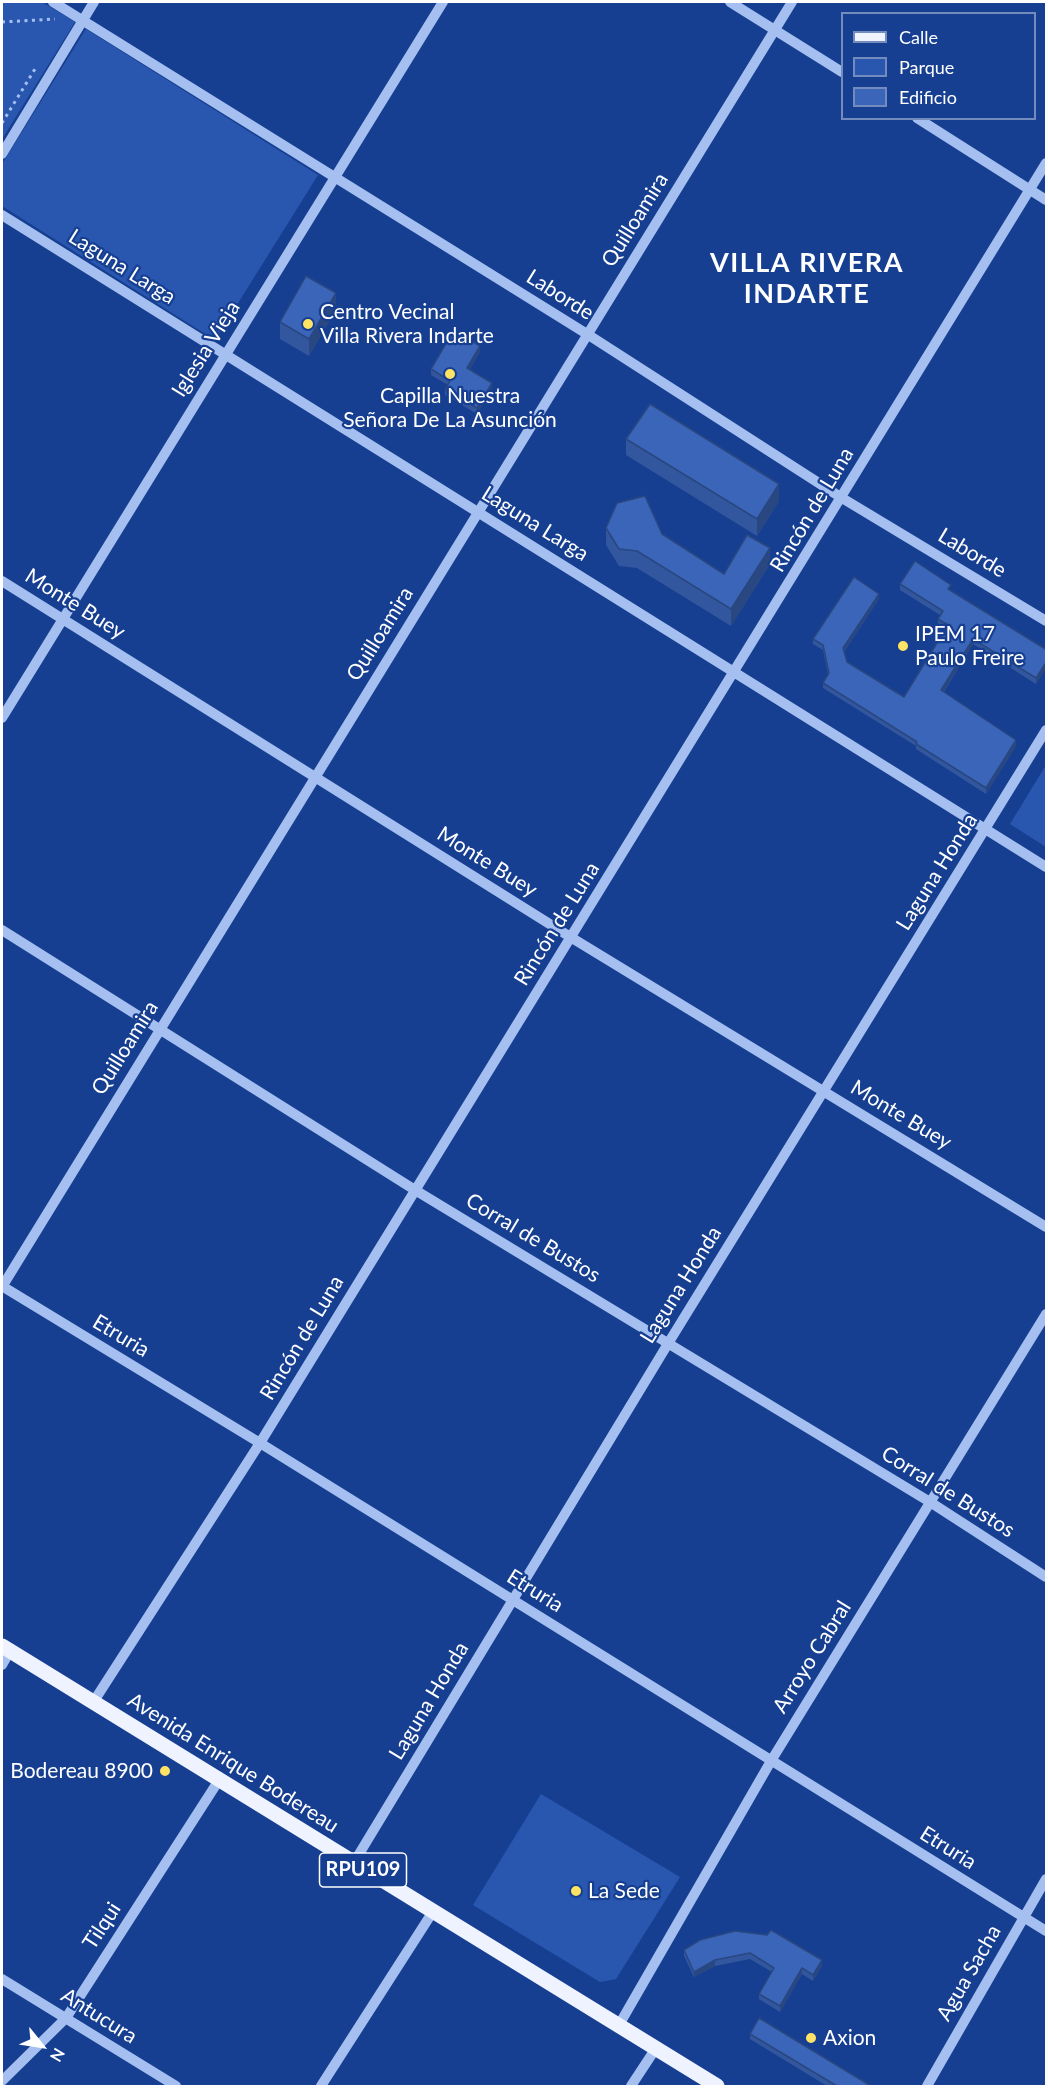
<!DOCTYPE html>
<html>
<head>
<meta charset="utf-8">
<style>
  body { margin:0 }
  #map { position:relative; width:1048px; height:2088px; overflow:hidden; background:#173f91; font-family:Lato,sans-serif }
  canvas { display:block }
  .frame { position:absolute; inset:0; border:3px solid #fff; pointer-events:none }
  .legend { position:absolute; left:841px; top:12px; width:195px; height:108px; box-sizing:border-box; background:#173f91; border:2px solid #748cbd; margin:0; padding:8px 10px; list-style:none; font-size:18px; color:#fff }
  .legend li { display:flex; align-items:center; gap:12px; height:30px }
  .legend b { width:30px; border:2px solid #748cbd }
  .north { position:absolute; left:12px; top:2016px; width:60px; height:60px; -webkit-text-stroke:4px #173f91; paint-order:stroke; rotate:120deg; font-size:16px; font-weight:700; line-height:24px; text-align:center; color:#fff }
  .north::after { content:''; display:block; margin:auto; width:21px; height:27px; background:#fff; clip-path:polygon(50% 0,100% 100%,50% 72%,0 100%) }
</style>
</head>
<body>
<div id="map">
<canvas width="1048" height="2088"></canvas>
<div class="frame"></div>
<ul class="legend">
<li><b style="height:8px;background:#eef3ff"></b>Calle</li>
<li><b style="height:16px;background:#2957b0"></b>Parque</li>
<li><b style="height:16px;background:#3b65b8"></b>Edificio</li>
</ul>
<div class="north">N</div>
</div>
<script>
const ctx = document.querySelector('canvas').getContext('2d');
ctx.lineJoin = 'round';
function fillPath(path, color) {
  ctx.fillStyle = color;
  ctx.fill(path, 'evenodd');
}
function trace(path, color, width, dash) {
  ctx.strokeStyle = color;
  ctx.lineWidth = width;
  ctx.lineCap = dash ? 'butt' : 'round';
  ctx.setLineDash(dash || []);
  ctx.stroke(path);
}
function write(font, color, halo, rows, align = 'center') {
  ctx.font = font + ' Lato,sans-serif';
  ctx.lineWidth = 4.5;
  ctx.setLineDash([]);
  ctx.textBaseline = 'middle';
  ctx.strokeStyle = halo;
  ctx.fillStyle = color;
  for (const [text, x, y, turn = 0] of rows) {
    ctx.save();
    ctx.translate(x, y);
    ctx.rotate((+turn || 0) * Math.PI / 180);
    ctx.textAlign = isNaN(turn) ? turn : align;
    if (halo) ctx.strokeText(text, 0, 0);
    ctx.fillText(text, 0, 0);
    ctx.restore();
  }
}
fillPath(new Path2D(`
  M2 2H42L75 22 2 139Z
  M86 29 318 175 215 340 2 206V164Z
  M1046 765V847L1010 824Z
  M541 1794 680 1877 616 1979 600 1982 473 1905Z`), '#2957b0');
trace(new Path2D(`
  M2 22 55 19
  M2 123 35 69`), '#a5bff0', 3, [3, 4.5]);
trace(new Path2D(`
  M53 2 587 334 842 498 1046 621
  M730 2 842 72
  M917 118 1046 200
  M2 154 94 2
  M2 215 1046 867
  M2 581 572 938 1046 1227
  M2 718 443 2
  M2 930 415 1190 930 1502 1046 1577
  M2 1286 260 1443 1046 1931
  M2 1287 792 2
  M2 1665 10 1651
  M94 1701 260 1443 1046 163
  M353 1864 669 1342 1046 730
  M2 1979 176 2086
  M619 2025 771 1761 1046 1314
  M2 2081 66 2018 219 1780
  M321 2086 432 1913
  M631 2086 656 2048
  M927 2086 1046 1879`), '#a5bff0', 10);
trace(new Path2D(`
  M2 1646 717 2086`), '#eef3ff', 15);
fillPath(new Path2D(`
  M336 310 309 356 280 339V322Z
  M480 352 470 369 492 388 477 414 445 395V389L448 385 431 375V369Z
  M626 439 779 501 757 536 626 455Z
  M606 528 662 534 724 574 770 564 731 626 637 568 619 566 606 545Z
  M900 584 951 591 1047 650V666L1036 684 973 644 944 692 1016 746 986 794 916 749V746L823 688V683L828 674 823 650 813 644V639L879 599 844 652 847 662 904 697 946 629 938 624V619L940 615 900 590Z
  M700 1940 822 1966 813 1981 802 1974 780 2012 759 1999V1994L772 1972 750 1959 715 1966 694 1977 684 1956V1950Z
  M750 2034 871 2086H827L750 2039Z`), '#33579e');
fillPath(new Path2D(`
  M336 293V310L309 356V339Z
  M480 346V352L467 374V368Z
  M492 383V388L477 414V408Z
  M779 484V501L757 536V519Z
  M770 548V564L731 626V609Z
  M879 594V599L843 653V648Z
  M973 639V644L941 696V690Z
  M1047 661V666L1036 684V678Z
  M1016 740V746L986 794V788Z
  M715 1960V1966L694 1977V1972Z
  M822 1960V1966L813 1981V1975Z
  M802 1968V1974L780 2012V2006Z`), '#294781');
const building = new Path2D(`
  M306 276 336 293 309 339 280 322Z
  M454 330 480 346 467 368 492 383 477 408 445 389 450 381 431 369Z
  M650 404 779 484 757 519 626 439Z
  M645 496 662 534 724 574 747 535 770 548 731 609 637 551 619 549 606 528 617 503Z
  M915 561 951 585 948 589 1047 650V661L1036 678 973 639 941 690 1016 740 986 788 916 744 917 742 823 683 829 673 823 645 813 639 854 577 879 594 843 648 847 662 904 697 948 625 938 619 943 611 900 584Z
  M771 1930 822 1960 813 1975 802 1968 780 2006 759 1994 774 1968 750 1953 715 1960 694 1972 684 1950 700 1940 735 1931 767 1935Z
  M759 2018 871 2086H837L750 2034Z`);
fillPath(building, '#3b65b8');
trace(building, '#294781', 1.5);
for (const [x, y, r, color] of [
  [308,324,6,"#ffe364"],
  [450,374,6,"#ffe364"],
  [903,646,6,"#ffe364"],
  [165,1771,6,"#ffe364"],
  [576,1891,6,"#ffe364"],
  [811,2038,6,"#ffe364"]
]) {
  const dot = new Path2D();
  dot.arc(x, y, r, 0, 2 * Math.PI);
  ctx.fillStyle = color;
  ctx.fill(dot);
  trace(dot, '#173f91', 2);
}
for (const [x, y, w] of [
  [363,1870,87]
]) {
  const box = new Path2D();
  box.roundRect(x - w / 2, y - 17, w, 34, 4.5);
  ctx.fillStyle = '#173f91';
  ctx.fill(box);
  trace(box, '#fff', 1.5);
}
write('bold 20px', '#fff', null, [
  ["RPU109",363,1870]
]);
write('21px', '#fff', '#173f91', [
  ["Quilloamira",635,220,-58],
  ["Laguna Larga",122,267,32],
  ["Laborde",560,295,32],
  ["Iglesia Vieja",206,349,-58],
  ["Rincón de Luna",812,510,-59],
  ["Laguna Larga",535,524,32],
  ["Laborde",972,553,31],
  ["Monte Buey",75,604,32],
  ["Quilloamira",380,634,-58],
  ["Monte Buey",487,862,32],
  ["Laguna Honda",937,872,-58],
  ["Rincón de Luna",557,924,-58],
  ["Quilloamira",125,1048,-58],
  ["Monte Buey",901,1115,31],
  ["Corral de Bustos",533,1238,31],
  ["Laguna Honda",681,1285,-58],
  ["Etruria",121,1336,31],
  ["Rincón de Luna",302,1338,-59],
  ["Corral de Bustos",948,1492,32],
  ["Etruria",535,1591,32],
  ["Arroyo Cabral",812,1657,-58],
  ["Laguna Honda",429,1701,-59],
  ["Avenida Enrique Bodereau",233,1763,32],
  ["Etruria",948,1848,32],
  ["Tilqui",102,1926,-57],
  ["Agua Sacha",969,1973,-60],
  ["Antucura",99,2016,32]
]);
write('21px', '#fff', '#173f91', [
  ["Centro Vecinal",320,312],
  ["Villa Rivera Indarte",320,336],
  ["Capilla Nuestra",450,396,"center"],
  ["Señora De La Asunción",450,420,"center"],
  ["IPEM 17",915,634],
  ["Paulo Freire",915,658],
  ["Bodereau 8900",153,1771,"right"],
  ["La Sede",588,1891],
  ["Axion",823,2038]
], 'left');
ctx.letterSpacing = '1.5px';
write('bold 27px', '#fff', '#173f91', [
  ["VILLA RIVERA",807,263],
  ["INDARTE",807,294]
]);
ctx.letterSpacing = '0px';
</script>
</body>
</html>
